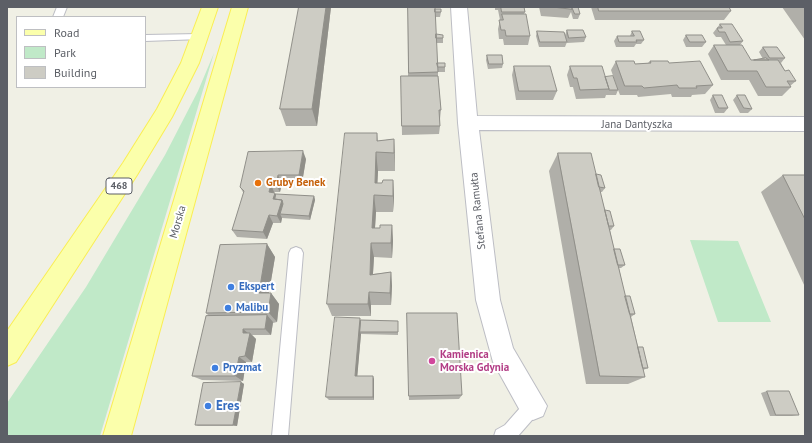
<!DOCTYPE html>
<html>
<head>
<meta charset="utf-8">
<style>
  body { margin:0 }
  #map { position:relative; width:812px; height:443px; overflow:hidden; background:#f0f0e5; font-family:"PT Sans",sans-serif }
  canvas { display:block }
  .frame { position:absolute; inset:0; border:8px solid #5c5f66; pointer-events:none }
  .legend { position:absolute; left:16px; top:16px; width:130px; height:72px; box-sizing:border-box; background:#fff; border:1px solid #bebfc2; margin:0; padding:5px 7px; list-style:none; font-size:12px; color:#5c5f66 }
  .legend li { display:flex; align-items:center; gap:8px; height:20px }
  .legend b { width:20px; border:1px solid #bebfc2 }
</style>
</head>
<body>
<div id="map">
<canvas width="812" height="443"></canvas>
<div class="frame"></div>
<ul class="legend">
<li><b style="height:5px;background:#fbffab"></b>Road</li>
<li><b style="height:11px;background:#c0e9c8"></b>Park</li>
<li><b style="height:11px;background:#cdccc4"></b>Building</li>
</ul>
</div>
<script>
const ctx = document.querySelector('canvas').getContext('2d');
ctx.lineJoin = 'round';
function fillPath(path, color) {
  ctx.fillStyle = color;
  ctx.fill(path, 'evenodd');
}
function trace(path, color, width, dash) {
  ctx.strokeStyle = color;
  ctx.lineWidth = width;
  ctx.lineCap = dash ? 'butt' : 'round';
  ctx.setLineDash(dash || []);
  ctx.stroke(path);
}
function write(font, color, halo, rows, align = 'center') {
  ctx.font = font + ' "PT Sans",sans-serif';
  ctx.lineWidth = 4;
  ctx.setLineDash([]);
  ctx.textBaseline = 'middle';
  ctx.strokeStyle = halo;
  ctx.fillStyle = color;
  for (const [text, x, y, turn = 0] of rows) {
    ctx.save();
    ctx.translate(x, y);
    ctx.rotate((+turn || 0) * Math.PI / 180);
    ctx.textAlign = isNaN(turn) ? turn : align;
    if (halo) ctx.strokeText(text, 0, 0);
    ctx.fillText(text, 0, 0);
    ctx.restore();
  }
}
fillPath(new Path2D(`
  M214 53 100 436H7V403L86 287 165 155 198 91Z
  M690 240 738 241 771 322H718Z`), '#c0e9c8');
const service = new Path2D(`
  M57 7H67L63 17H53Z
  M199 34 204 37 202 39 145 41V35Z
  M296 247 301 249 303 253 288 436H272L289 253 291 249Z
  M533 398 539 400 541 406 539 412 518 436H494L496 430 505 425 527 400Z`);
const minor = new Path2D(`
  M451 7H467L477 116 805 117V131L479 130 500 300 513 348 547 406 543 416 533 420 523 416 493 362 476 300 458 123Z`);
const primary = new Path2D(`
  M202 7H218L199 63 172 117 137 175 16 362 7 366V331L123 163 157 109 181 63Z
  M232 7H248L131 436H103Z`);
trace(service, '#bcbdc4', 2);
trace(minor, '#bcbdc4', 2);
trace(primary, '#faee53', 2);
fillPath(service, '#fff');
fillPath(minor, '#fff');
fillPath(primary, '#fbffab');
fillPath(new Path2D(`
  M299 7H331L317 126H286L280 109Z
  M408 7 435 9 441 12 440 17H435L436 34 443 38V43H436L437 63 445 67V72H438V76L441 110 440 119V126L439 134 402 135 401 76H408Z
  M495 7H524L525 12 524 14 530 36 528 45H504L503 39H499L498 29 500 20 498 10H495Z
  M539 7H571L572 9V7L580 14 578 19H573L571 12 568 18 541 16Z
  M591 7H729L731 11 724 20H595Z
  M782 7H805V40Z
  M720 24 743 41 740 45 751 60 763 59 759 52 763 47 785 58 781 63 785 71 796 81 790 86 791 87 782 96H758L749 80H721L708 54 714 45H726L721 37H716L713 33Z
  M567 30 586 37 584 42 567 43 565 36 567 42 565 47H539L536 36 537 31 565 35Z
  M632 31 644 40 641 44H636L634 47H616L614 41 617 36H630Z
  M686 35 706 42 702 47H686L683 40Z
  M487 55 503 64 502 68 488 69 486 60Z
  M616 61 635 64 648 63 650 61 669 63 713 85 705 94 692 95 691 97H672L671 94 638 97 637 95H620L618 90 616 95H606L605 98 576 99 573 87H570L567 75 570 66 605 77 617 87 611 70Z
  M514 66 557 91 553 100H516L512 75Z
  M713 95 728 108 724 113H715L710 100Z
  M737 95 752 109 748 113H740L733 100Z
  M377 133 378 141 394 139 395 171H378L377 183H382L393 180 394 197 393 212H376L375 228H380L392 225 393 241 392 258 374 257 373 274 391 272 392 286 391 305H371V316H332L327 304Z
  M558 153 596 174 605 188 602 192H600L605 210 614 226 611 230H610L614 249 625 265 621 268H619L625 296 635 314 631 317 638 347 648 368 643 370 645 377 628 384H586L549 171Z
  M306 159 302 183H282L280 192H274V193L276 195 314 196 315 200 310 220 282 218 281 223H273L267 239 237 237 232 230 244 194 240 187Z
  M783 175H805V287L761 192Z
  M267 244 275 257 269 293H271L279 304 277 322 273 323 271 335H252L256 339 252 362H246L243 381 202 380 192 376 209 316 206 313Z
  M407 313 462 395 459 399 409 400Z
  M361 320 398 321V335L361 334 357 376 374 379V400H329L326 397Z
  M241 382 244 384 237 426H198L195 425Z
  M767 391 799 415 792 416H770L761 393Z`), '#b0afa9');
fillPath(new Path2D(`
  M326 7H331L317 126 312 109Z
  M394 139 395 158V171L394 153Z
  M303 151 306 159 302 183 299 175Z
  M376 152 378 171 377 195 375 183Z
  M278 175 282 183 280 192 276 185Z
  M393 180 394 197 393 212Z
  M271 184 274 192 273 200 269 192Z
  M275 193 278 200 273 199Z
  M374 195 376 212 374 243 372 228Z
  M314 196 315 200 310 220 309 216Z
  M282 200 285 208 280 214 282 218 281 223 277 216Z
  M269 215 273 223 267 239 263 232Z
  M392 225 393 241 392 258 391 243Z
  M371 243 374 257 372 288 370 275Z
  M267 244 275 257 267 304 259 293Z
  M391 272 392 286 391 305 390 293Z
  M369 292 371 305V316L368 304Z
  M271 293 279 304 277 322 268 312Z
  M267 315 273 322 271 335 265 329Z
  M360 318 361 323 360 332 361 334 357 380 355 376Z
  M243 329 249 334 250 333 256 339 252 362 245 356 243 333Z
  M239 357 246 362 243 381 235 376Z
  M373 376 374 379V400L373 397Z
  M241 382 244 384 237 426 233 425Z`), '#908f89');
const building = new Path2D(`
  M299 7H326L312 109H280Z
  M408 7H435L438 72 409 73Z
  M501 7H524L525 12H502Z
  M553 7H571L572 9Z
  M572 7H578L580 14H575Z
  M598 7H729L731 11H599Z
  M435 9H441V12H435Z
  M502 14H526L530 36H506L505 30H501L499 20H503Z
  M720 24H732L743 41 730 42 725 32H719L717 28H722Z
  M567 30H583L586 37 569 38Z
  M537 31 564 32 567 42H540Z
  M632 31H640L644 40H636L637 42H619L617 36H634Z
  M436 34 443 35V38H436Z
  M686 35H702L706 42H690Z
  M714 45H742L751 60H778L785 71 789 70 796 81H787L791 87H766L757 71H728Z
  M763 47H777L785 58H770Z
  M487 55H502L503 64H489Z
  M766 58 769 60H754Z
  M616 61H634L635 64 651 63 650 61H668L669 63 700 61 713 85 696 86 697 88H679L677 85 644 88 642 86H625Z
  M437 63H445V67H438Z
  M514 66H550L557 91H519Z
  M570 66H602L609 89 580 90 577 78H574Z
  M401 76H438L441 110H439L440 126H402Z
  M613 76 618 90H609V89L605 77Z
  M713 95H722L728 108H719Z
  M737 95H745L752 109 744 108Z
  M345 133H377V141L394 139V153L376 152 375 183H382L383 180H393V196L374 195 372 228H380V225H392L391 243H371L370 275 391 272 390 293 369 292 368 304H327Z
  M303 151 299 175H278L276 185 271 184 269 192 275 193 273 199 282 200 277 216 269 215 263 232 232 230 244 191 240 187 248 152Z
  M558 153H591L645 377 600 376Z
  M596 174 601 175 605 188 599 187Z
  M783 175H805V219Z
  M276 194 314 196 309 216 280 214 283 204 282 200 275 199Z
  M605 210 610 211 614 226H609Z
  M267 244 259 293H271L268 312 206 313 220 245Z
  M614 249H620L625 265H618Z
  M625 296H630L635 314H630Z
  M407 313H457L462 395 409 396Z
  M267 315 265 329H243V333H250L245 356 239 357 235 376H192L206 316Z
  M335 317 360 318 355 376H373V397H326Z
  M361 320 398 321V332H360Z
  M638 347H643L648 368H643Z
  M241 382 233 425H195L203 383Z
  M767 391H789L799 415H776Z`);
fillPath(building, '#cdccc4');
trace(building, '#908f89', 1);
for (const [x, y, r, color] of [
  [258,183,4,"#e8710a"],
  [231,287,4,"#3f7fe0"],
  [228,308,4,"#3f7fe0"],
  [432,361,4,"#d1479c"],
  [215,368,4,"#3f7fe0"],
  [208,406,4,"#3f7fe0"]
]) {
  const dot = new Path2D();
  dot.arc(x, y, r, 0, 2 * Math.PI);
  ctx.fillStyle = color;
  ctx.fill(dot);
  trace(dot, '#fff', 1.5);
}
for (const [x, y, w] of [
  [119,186,26]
]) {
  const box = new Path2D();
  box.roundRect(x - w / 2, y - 8, w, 16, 3);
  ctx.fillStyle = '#fff';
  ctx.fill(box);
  trace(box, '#5c5f66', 1);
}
write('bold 10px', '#5c5f66', null, [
  ["468",119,186]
]);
write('11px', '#5c5f66', '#fff', [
  ["Jana Dantyszka",637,125],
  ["Stefana Ramułta",478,211,-96],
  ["Morska",178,222,-74]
]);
write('bold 11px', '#c56008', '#fff', [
  ["Gruby Benek",266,183]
], 'left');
write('bold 11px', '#366cbe', '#fff', [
  ["Ekspert",239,287],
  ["Malibu",236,308],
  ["Pryzmat",223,368]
], 'left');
write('bold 11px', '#b23c85', '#fff', [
  ["Kamienica",440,355],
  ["Morska Gdynia",440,368]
], 'left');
write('bold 13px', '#366cbe', '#fff', [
  ["Eres",216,406]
], 'left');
</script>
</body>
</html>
